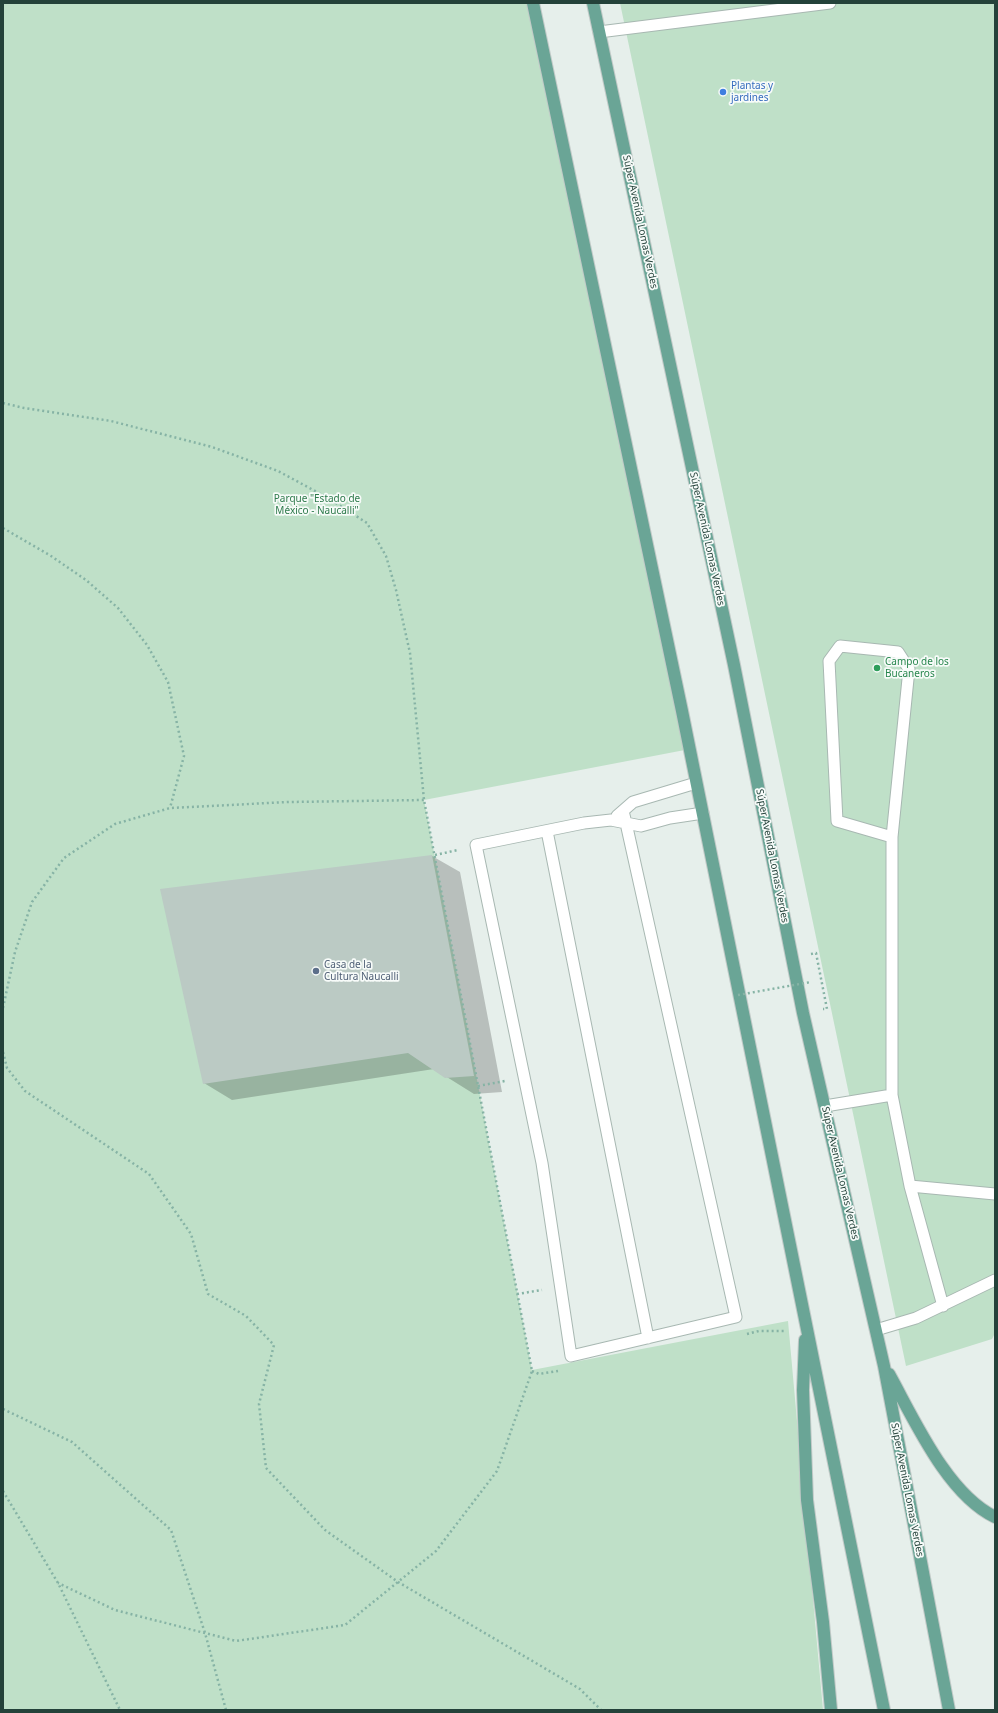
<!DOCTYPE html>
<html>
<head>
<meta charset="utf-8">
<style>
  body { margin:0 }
  #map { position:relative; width:998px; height:1713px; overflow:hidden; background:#e6efeb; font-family:"Noto Sans",sans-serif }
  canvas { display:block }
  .frame { position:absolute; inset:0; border:4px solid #24423a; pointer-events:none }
</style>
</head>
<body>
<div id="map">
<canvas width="998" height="1713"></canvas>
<div class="frame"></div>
</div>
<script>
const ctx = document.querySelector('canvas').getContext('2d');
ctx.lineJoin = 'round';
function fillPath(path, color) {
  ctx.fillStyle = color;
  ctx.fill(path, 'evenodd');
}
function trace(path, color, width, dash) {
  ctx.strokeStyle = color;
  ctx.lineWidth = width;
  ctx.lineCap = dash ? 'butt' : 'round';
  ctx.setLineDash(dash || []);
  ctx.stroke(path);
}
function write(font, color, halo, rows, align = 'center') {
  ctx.font = font + ' "Noto Sans",sans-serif';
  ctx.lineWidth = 3.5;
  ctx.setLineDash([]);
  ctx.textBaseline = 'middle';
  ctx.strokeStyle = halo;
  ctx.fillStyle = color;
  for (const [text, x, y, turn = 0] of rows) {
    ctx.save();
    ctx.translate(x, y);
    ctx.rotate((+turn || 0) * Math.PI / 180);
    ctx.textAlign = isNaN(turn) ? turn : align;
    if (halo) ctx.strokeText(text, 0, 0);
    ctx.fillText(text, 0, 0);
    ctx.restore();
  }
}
fillPath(new Path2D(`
  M3 3H532L690 749 424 800 532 1370 788 1321 823 1710H3Z
  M620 3H995V1333L992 1339 906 1366Z`), '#bfe0c8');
fillPath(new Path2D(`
  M432 856 460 872 502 1092 474 1094 434 1069 232 1100 204 1083Z`), '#0003');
fillPath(new Path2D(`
  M432 855 474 1076 445 1078 408 1053 203 1084 160 889Z`), '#bbcac4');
const service = new Path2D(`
  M599 32 830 3
  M623 811 626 823 736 1317 571 1356 542 1163 476 845 584 823 611 820 641 826 670 818 703 813
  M617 816 633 802 696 783
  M547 831 648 1338
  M892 837 837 821 829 661 840 646 898 652 909 669 892 837V1095L910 1186 995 1194
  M825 1106 892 1095
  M910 1186 943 1306
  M876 1330 916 1318 995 1280`);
const primary = new Path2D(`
  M533 3 682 711 884 1710
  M593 3 734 665 803 1013 884 1366 949 1710
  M805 1340 803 1390 807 1500 823 1622 831 1710
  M889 1374C914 1419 947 1494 995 1517`);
trace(service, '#a8b8b2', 13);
trace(primary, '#c2cac8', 14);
trace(new Path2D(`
  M3 403 24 408 111 421 212 447 278 471 328 498 367 523 386 556 396 590 410 653 424 800 532 1371 497 1471 436 1551 345 1625 236 1641 115 1610 58 1583
  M3 528 51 556 86 580 118 608 147 645 168 682 184 756 170 808
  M435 855 458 850
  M811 954 816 953 827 1009H823
  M3 1008 15 952 32 902 64 858 115 824 170 808 289 802 424 800
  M3 1052 7 1068 25 1091 149 1174 191 1234 208 1294 246 1316 274 1345 259 1404 266 1468 325 1530 398 1582 580 1689 601 1710
  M478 1086 505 1081
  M517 1294 542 1290
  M747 1334 759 1331H786
  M532 1371 539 1374 558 1371
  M3 1409 72 1442 171 1530 205 1633 226 1710
  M3 1491 58 1583 120 1710`), '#86b3a5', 2.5, [2, 3]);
trace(service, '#fff', 11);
trace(primary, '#6aa596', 12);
trace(new Path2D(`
  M738 995 811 982`), '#86b3a5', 2.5, [2, 3]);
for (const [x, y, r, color] of [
  [723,92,4,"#3f7fe0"],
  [877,668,4,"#2e9e5b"],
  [316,971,4,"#5c6f8a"]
]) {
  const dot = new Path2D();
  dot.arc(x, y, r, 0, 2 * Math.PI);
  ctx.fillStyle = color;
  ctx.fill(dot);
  trace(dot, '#f7fbf9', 1.5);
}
write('10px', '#366cbe', '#f7fbf9', [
  ["Plantas y",731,86],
  ["jardines",731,98]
], 'left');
write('10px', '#24423a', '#f7fbf9', [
  ["Súper Avenida Lomas Verdes",640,222,78],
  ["Súper Avenida Lomas Verdes",707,539,78],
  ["Súper Avenida Lomas Verdes",772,856,79],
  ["Súper Avenida Lomas Verdes",840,1173,77],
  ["Súper Avenida Lomas Verdes",907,1490,79]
]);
write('10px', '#2d7a4b', '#f7fbf9', [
  ["Parque \"Estado de",317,499],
  ["México - Naucalli\"",317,511]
]);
write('10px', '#27864d', '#f7fbf9', [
  ["Campo de los",885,662],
  ["Bucaneros",885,674]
], 'left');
write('10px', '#4e5e75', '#f7fbf9', [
  ["Casa de la",324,965],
  ["Cultura Naucalli",324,977]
], 'left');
</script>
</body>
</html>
